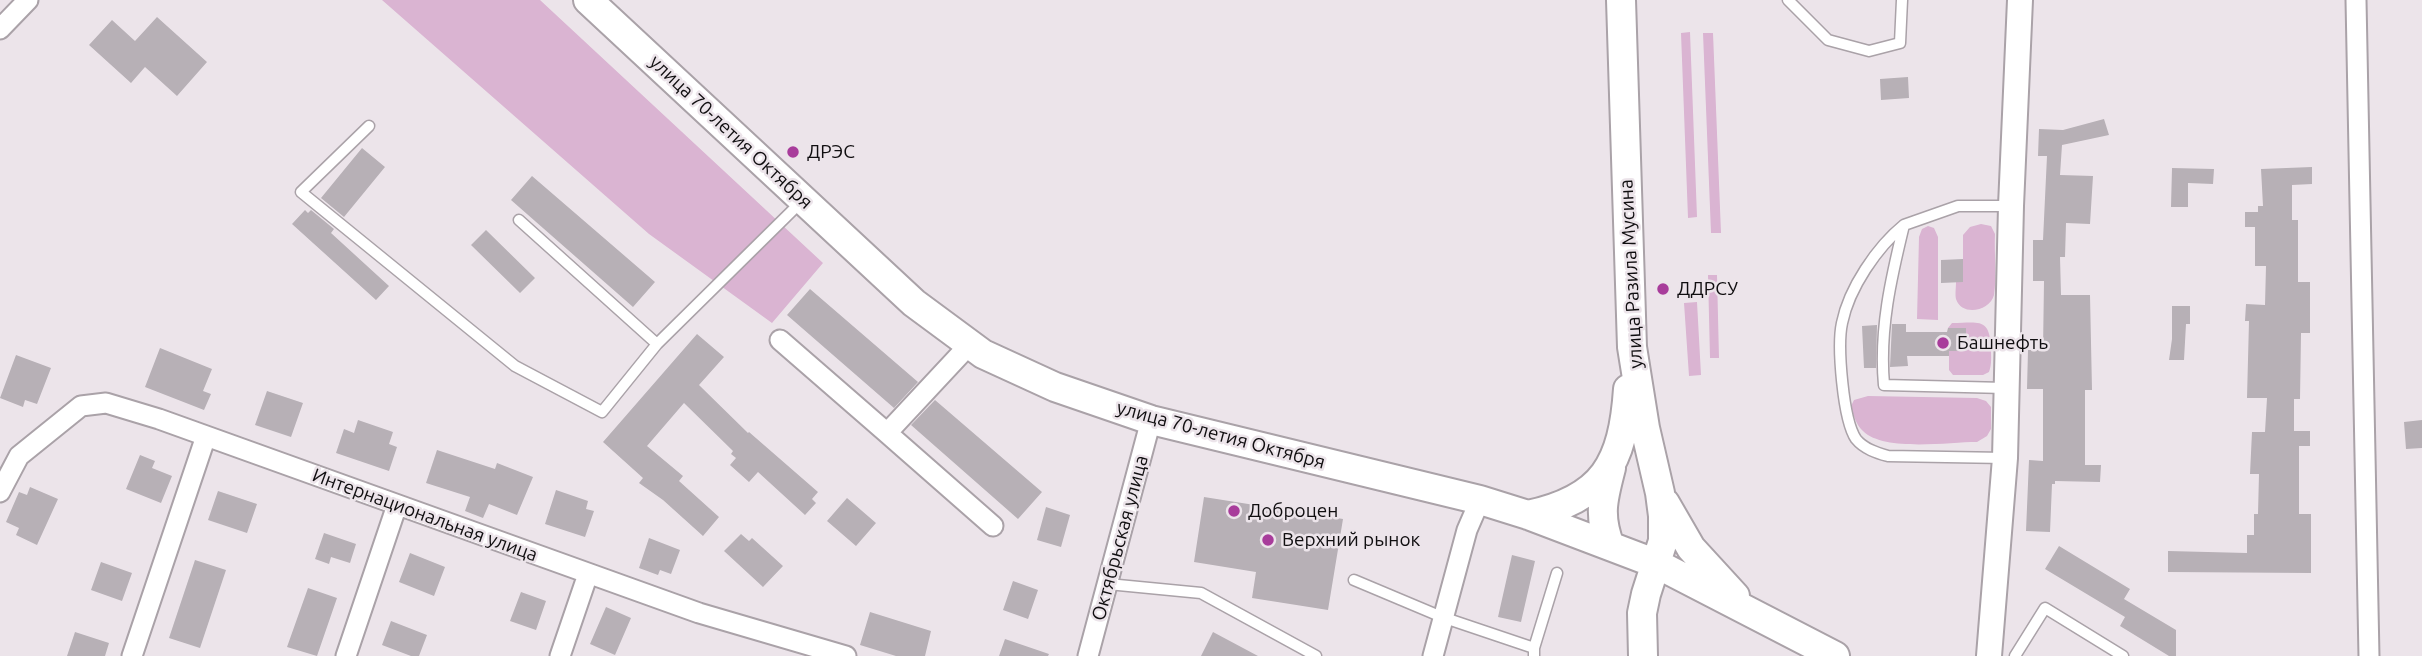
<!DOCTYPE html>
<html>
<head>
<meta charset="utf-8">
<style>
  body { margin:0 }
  canvas { display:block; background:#ece4ea }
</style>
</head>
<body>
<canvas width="2422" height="656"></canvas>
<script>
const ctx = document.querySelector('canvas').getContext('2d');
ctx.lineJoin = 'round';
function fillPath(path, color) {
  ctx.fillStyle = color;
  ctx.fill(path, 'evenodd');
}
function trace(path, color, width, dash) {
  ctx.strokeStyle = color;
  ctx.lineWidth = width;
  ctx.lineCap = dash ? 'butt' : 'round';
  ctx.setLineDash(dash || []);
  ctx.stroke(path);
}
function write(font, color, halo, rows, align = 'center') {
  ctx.font = font + ' Ubuntu,sans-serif';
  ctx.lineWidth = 5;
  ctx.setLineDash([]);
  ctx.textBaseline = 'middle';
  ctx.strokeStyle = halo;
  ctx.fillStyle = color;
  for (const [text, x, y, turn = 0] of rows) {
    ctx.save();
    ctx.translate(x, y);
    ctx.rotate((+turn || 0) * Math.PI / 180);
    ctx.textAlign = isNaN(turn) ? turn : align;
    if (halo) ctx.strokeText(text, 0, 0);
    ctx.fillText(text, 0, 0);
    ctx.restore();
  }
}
fillPath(new Path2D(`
  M382 0H540L823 263 772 323 649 234Z
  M1690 32 1697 217 1688 218 1681 33Z
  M1703 33H1713L1721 233H1711Z
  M1981 224 1991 226 1995 234C1994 253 1997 276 1994 295 1990 311 1962 317 1956 299 1955 295 1956 287 1956 282H1963V235L1970 227Z
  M1928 226 1934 228 1938 237V320L1917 319 1919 237 1922 229Z
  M1708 275H1717L1719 358H1710Z
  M1697 302 1701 375 1689 376 1684 303Z
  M1952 323C1979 323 1990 317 1991 349 1991 357 1992 364 1989 372L1983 375H1953L1949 370V351H1966V329L1948 328Z
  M1868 396 1977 398 1986 401 1991 407V429L1987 436 1977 442C1948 442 1884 452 1863 431 1856 425 1853 414 1851 406L1854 400Z`), '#dab4d2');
fillPath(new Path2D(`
  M157 17 207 62 177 96 145 67 131 83 89 45 112 20 135 41Z
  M1908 77 1909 98 1881 100 1880 79Z
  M2104 119 2109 135 2062 145 2060 175 2093 176 2090 224 2066 223 2065 257H2060L2061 295H2090L2092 390H2085V465H2101L2100 482 2055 481V484H2052L2050 532 2026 531 2029 460 2043 461V389H2027L2028 350H2043L2044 281H2033V240H2043L2047 156H2038L2039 129 2063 130Z
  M362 148 385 167 344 217 321 198Z
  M2312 167V184L2292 185V220H2298V282H2310V333H2301L2300 399H2294V431H2310V446H2299V514H2311V573L2168 572V551L2247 553V535H2254V514H2258L2259 474H2250L2252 432H2265L2267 398H2247L2249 321H2245L2246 304 2265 305 2266 266H2255V227H2245V212H2258V206H2263L2261 169Z
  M2172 168 2214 169 2213 184 2188 183V207H2171Z
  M532 176 655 282 633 307 511 200Z
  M305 210 308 213 311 210 334 229 331 233 389 286 376 300 292 224Z
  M486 230 535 278 520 293 471 245Z
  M1963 259V282L1941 283V260Z
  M810 289 918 382 894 408 787 315Z
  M2172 306H2190V324H2186L2184 360H2169L2172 339Z
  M1892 324H1906V332H1947L1948 328H1966V351H1949V356H1907L1908 366 1890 367Z
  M1877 325 1876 368H1864L1862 326Z
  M697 334 724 357 699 385 748 433 749 432 818 492 812 499 816 503 805 515 758 472 749 482 730 465 736 458 731 454 733 451 684 403 647 446 683 476 679 481 719 517 703 536 663 500 639 483 643 478 603 442Z
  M160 348 212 369 203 391 211 394 204 410 145 387Z
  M16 355 51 368 37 404 25 400 23 407 0 398Z
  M267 391 303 403 291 437 255 425Z
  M935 400 1042 492 1018 519 911 425Z
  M358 420 393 432 389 444 397 447 389 471 336 453 344 429 354 433Z
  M2422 420V448L2406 449 2404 422Z
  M437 450 495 469 497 463 533 477 517 515 489 504 483 518 465 511 470 497 426 483Z
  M140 455 155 461 152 468 172 476 161 503 126 489Z
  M30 487 58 499 37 545 16 535 19 528 6 522 19 492 27 495Z
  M556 490 588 501 586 509 594 511 585 537 545 524Z
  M218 491 257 504 247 533 208 520Z
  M1204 497 1343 519 1328 610 1252 598 1256 572 1194 562Z
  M847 498 876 523 856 546 827 521Z
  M1046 507 1070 515 1061 547 1037 540Z
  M324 533 356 544 350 563 331 557 329 564 315 559Z
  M741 534 749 541 752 538 783 566 763 587 724 551Z
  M649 538 680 550 671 574 660 570 658 575 639 568Z
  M2059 546 2130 589 2124 599 2176 630V656H2169L2120 626 2125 617 2045 569Z
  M410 553 445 567 434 596 399 582Z
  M1512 555 1535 561 1521 622 1498 617Z
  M195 560 226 570 200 648 169 638Z
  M101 562 132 573 122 601 91 590Z
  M1013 581 1038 590 1028 619 1003 610Z
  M308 588 337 598 317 656 287 647Z
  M521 592 546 601 536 630 510 621Z
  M606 607 631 618 615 655 590 644Z
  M870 612 931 631 925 656H896L860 645Z
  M391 621 427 635 419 656H411L382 645Z
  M75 632 109 643 105 656H67Z
  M1213 632 1258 656H1201Z
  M1005 639 1049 654 1048 656H999Z`), '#b7b0b6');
const service = new Path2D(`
  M1788 0 1828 40 1869 51 1900 43 1902 0
  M369 126 301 192 515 366 602 412 657 344
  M519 220 657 344 801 202
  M1904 225C1877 247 1849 288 1842 323 1837 346 1843 420 1856 439 1864 449 1877 453 1888 456L2005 458
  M2005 388 1884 385C1879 330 1891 278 1904 225L1958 206H2010
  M1354 580 1442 617 1534 648
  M1108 584 1201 593 1316 656
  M1534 656V648L1557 573
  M2015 656 2045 608 2123 656`);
const minor = new Path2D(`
  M2356 0 2369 656
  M0 29 28 0
  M780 340 887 433 970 344
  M887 433 993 526
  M0 492 19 456 81 406 106 403 159 419 699 613 846 656
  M132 656 206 436
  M346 656 397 505
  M560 656 588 574
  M1088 656 1151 420
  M1433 656 1467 530 1480 500`);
const tertiary = new Path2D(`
  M1989 656 2005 458 2011 206 2020 0`);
const secondary = new Path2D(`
  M588 0 914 303 983 354 1055 387 1151 420 1480 500 1528 515 1657 564 1835 656
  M1621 0 1632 347 1645 428 1660 493 1663 516V541L1646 594 1642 613 1643 656
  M1665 503 1691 548 1735 596
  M1528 515C1604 499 1623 463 1628 389
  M1610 546C1598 515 1603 499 1611 468`);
trace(service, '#aaa2a8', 13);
trace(minor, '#aaa2a8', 23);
trace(tertiary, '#aaa2a8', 28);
trace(secondary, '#aaa2a8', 32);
trace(service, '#fff', 10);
trace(minor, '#fff', 19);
trace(tertiary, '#fff', 24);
trace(secondary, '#fff', 28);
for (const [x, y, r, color] of [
  [793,152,7,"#a83c9b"],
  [1663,289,7,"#a83c9b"],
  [1943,343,7,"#a83c9b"],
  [1234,511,7,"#a83c9b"],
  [1268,540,7,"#a83c9b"]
]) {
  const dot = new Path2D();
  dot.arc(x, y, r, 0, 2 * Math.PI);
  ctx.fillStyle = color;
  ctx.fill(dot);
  trace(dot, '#ece4ea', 2.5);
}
write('19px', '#100e10', '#ece4ea', [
  ["улица 70-летия Октября",731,132,43],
  ["улица Разила Мусина",1631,274,-93],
  ["улица 70-летия Октября",1221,435,15],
  ["Интернациональная улица",425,515,20],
  ["Октябрьская улица",1120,538,-75]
]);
write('19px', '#100e10', '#ece4ea', [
  ["ДРЭС",807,152],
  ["ДДРСУ",1677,289],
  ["Башнефть",1957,343],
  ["Доброцен",1248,511],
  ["Верхний рынок",1282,540]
], 'left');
</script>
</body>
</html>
